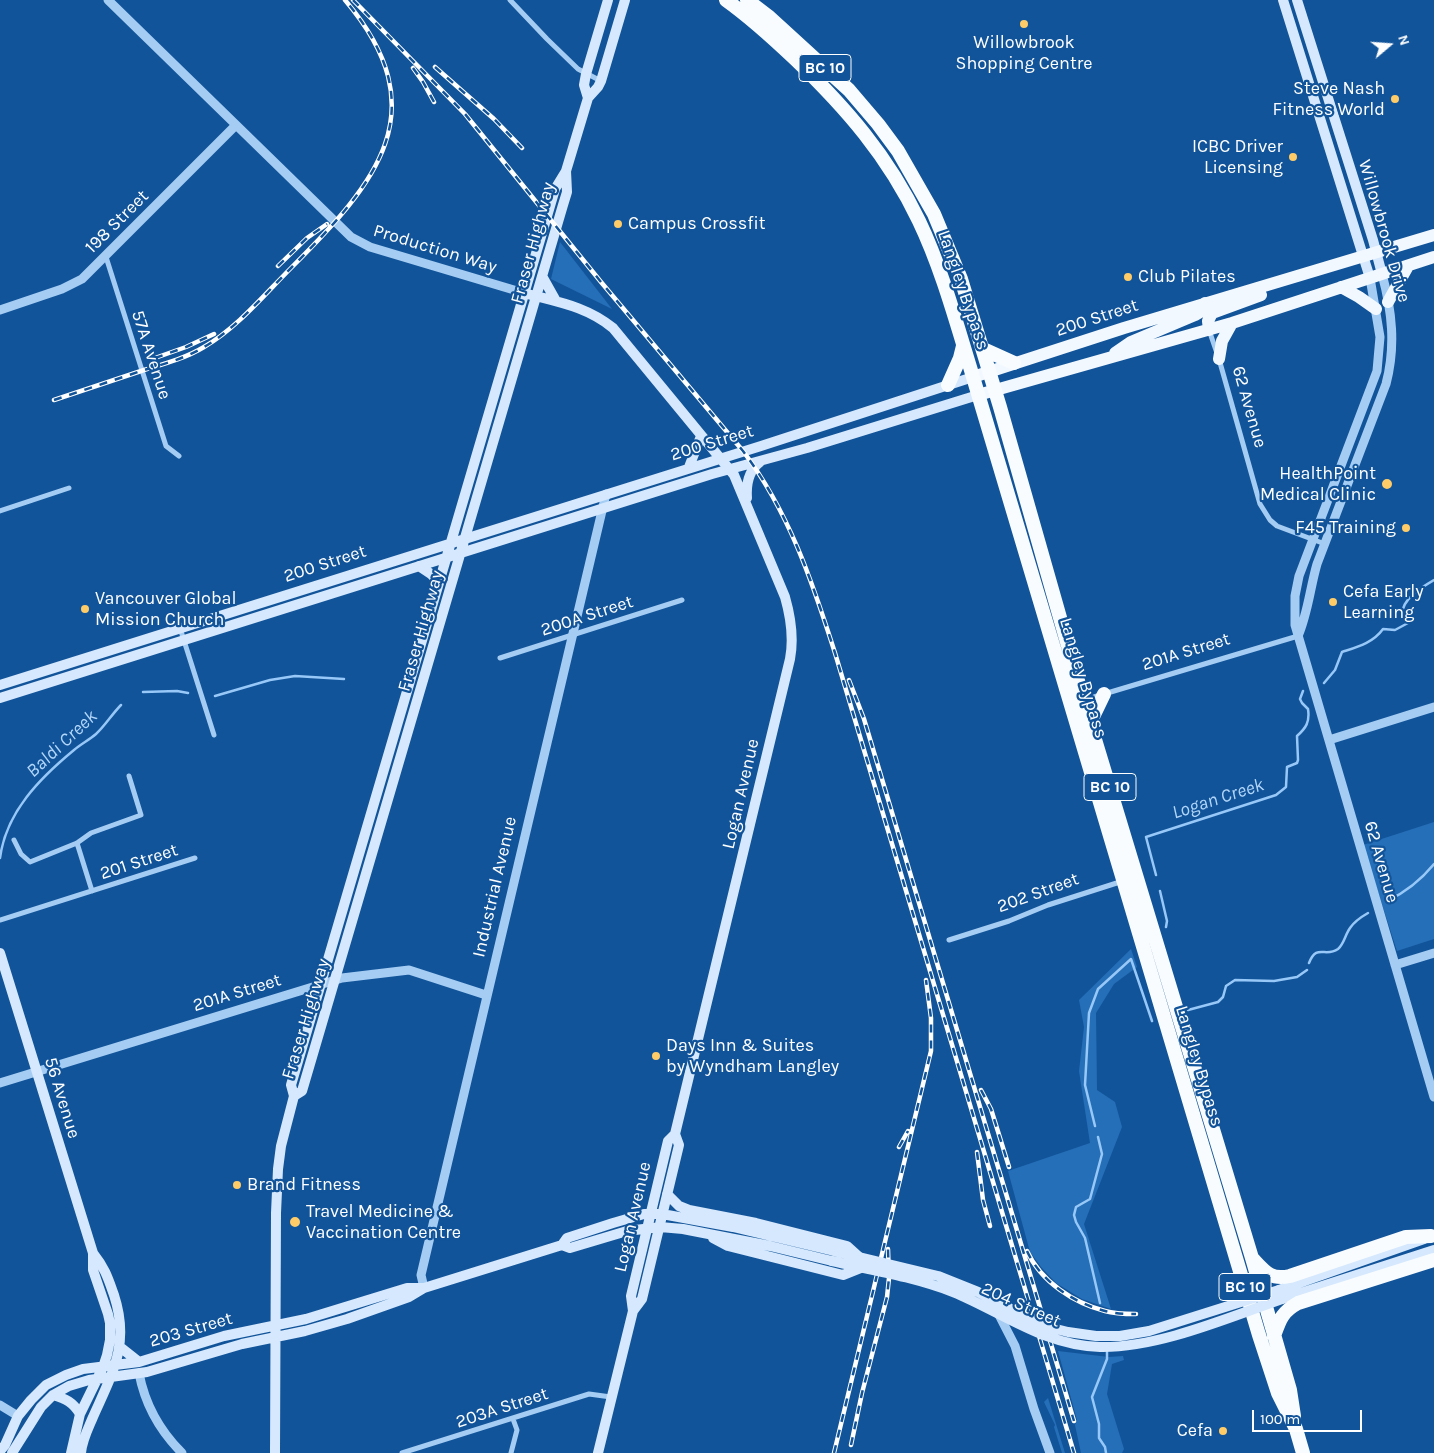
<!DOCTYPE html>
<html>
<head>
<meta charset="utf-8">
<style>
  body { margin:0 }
  #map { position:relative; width:1434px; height:1453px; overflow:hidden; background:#12549a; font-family:Karla,sans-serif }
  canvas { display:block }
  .north { position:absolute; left:1364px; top:20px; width:50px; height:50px; -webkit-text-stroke:4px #12549a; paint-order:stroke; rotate:72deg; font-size:14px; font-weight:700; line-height:20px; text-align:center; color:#fff }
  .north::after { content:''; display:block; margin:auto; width:18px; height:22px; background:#fff; clip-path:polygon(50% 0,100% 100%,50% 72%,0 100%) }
  .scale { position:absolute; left:1252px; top:1410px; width:110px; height:22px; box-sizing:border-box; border:2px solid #fff; border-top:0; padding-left:6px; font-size:15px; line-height:18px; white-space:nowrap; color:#fff; -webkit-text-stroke:4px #12549a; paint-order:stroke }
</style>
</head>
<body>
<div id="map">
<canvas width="1434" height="1453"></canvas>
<div class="north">N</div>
<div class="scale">100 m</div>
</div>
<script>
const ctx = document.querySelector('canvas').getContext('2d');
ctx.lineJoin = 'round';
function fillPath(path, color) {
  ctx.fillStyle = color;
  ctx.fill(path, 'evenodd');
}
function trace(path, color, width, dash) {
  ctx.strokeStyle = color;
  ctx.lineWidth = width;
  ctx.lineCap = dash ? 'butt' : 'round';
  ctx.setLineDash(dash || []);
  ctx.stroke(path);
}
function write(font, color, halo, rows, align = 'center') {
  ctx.font = font + ' Karla,sans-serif';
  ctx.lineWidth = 4.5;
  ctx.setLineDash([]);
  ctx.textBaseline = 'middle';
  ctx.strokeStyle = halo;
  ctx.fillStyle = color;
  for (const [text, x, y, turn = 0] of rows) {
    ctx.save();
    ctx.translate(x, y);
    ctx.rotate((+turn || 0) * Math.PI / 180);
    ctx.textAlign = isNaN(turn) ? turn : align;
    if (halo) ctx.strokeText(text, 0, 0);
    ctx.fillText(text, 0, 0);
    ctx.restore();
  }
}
fillPath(new Path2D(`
  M560 242 612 309 551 279Z
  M1434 822V939L1397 951 1363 845Z
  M1131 949 1137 967 1114 984 1096 1013 1097 1090 1115 1102 1122 1127 1084 1224 1111 1309 1082 1299 1056 1283 1041 1267 1030 1252 1008 1171 1090 1143 1079 1071 1084 1027 1079 1000Z
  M1058 1351 1109 1357 1123 1356 1124 1360 1112 1364 1107 1394 1124 1449 1122 1453H1081L1075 1425 1077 1420Z
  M1048 1398 1065 1453H1062L1054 1427 1055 1425 1044 1402Z`), '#256fb8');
trace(new Path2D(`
  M1324 683 1335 670 1342 652C1357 647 1373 643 1383 629L1395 630 1408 623V619L1402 616C1401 599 1422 587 1434 580
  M143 692 177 691 188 693
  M215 696 270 680 295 676 344 679
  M0 858C6 812 40 778 74 750 81 744 89 740 96 734 105 726 112 714 121 705
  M1156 875 1146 837 1276 795 1286 787 1287 767 1297 763 1298 760 1297 736C1306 728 1310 722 1308 709L1302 703 1300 699 1303 691
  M1160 891 1167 921 1166 927
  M1387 901C1406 892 1421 880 1434 864
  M1309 963C1317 943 1325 958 1338 949 1344 944 1345 935 1350 928 1354 922 1361 917 1368 913
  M1188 1010 1218 1002 1223 997 1226 986 1235 980 1274 981 1297 977 1307 970
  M1095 1126 1085 1085 1089 1013 1098 989 1131 959 1152 1021
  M1098 1137 1102 1154 1090 1199 1076 1207 1074 1215 1076 1222 1085 1238 1100 1303
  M1106 1453 1105 1447 1099 1438V1424L1092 1397 1107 1359V1349`), '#97c8f7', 2.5);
trace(new Path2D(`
  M510 0 547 39 578 69 601 81
  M106 257 166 446 179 456
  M1209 330 1219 359 1260 504 1270 520 1277 526 1325 544
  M0 511 69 488
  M180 628 214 735
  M500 658 682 600
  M1085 697H1094L1298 636
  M14 840 21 854 30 862 77 843 91 833 141 815 129 776
  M77 843 92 891
  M0 920 195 858
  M949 940 1009 921 1048 905 1123 881
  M402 1453 589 1394 611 1397
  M511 1453 517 1430 513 1419`), '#a5cdf4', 5);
trace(new Path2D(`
  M108 0 351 237 370 247 524 293
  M1370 278 1380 337 1377 371 1299 576 1295 596V625L1434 1097
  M0 310 62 289 82 279 236 125
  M1298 636C1308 613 1310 588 1317 564L1386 384C1396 346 1392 311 1382 274
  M1329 740 1434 707
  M1395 965 1434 953
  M0 1083 342 978 409 970 486 995
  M424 1288 421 1275 606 494
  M998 1313 1015 1346 1034 1409 1050 1453
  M139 1373C145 1405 159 1430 182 1453
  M0 1405 18 1416`), '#a5cdf4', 9);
trace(new Path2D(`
  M1283 0 1370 278
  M1297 0 1373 240 1382 274
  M588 98 584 85 586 74 608 0
  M542 276 556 301
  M524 293C557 302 586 306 613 328L734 475 785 597C791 618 794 638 790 659L675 1134 679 1145 642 1299 633 1311 598 1453
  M689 467 701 436
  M747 498C746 484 748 471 760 462
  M419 566 431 574 439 583
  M0 685 761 446 973 377
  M0 698 712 474 807 448 978 395
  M0 953 93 1253V1270L108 1314 110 1323V1340L107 1355 103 1367 80 1414 71 1453
  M294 1096 302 1091 563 205 567 192 566 171
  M667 1194 679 1206 689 1210 756 1223 847 1246 868 1265 843 1275 728 1246 713 1238
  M562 1245 567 1238 613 1223 644 1214H662L733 1227 834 1251
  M1279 1290 1424 1239
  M1282 1299 1434 1250
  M633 1311 631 1296 668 1141 675 1134
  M120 1347 139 1362
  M53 1395C66 1399 73 1402 80 1414
  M0 1451 5 1445 18 1416 31 1400 46 1385 66 1375 83 1369 139 1362 224 1336 306 1319 407 1288H423
  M12 1453 41 1407 53 1395 69 1386 89 1380 147 1372 242 1344 305 1331 347 1319 409 1297 424 1288 562 1245 570 1248 627 1231 660 1227 683 1229 770 1246 832 1261
  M81 1453C82 1440 88 1429 93 1417 113 1372 130 1344 114 1295 108 1278 105 1268 93 1253
  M275 1453 276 1213 278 1169 281 1146 294 1096 291 1085 555 189 566 171 588 98 598 87 601 81 625 0`), '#d5e8fd', 10);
trace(new Path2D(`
  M1341 287 1359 297 1376 309
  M1388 302 1408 266
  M1209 330 1208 321 1212 313 1261 295
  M1115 353 1131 342 1195 315 1200 312 1205 303
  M1219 359 1222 341 1232 323
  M973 377 1124 328 1434 235
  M978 395 1232 323 1434 257`), '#f2f8ff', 12);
trace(new Path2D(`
  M726 0C751 18 773 38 795 59 846 108 888 156 919 221 941 267 955 318 970 367L1259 1335 1278 1393 1296 1429 1303 1453
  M747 0 768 16 849 90 878 124 898 151 934 214 961 279 1000 407 1090 723 1252 1258 1290 1390 1294 1416
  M983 349 1014 363
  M948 385 960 358 963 346
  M1090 723 1104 694
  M1253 1259C1266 1273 1271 1280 1290 1276L1406 1237 1431 1236
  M1274 1336C1280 1319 1282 1312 1298 1303L1434 1260`), '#f8fcff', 14);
const rail = new Path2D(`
  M353 0 465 114 601 282 743 451C789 512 812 581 835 653L1074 1453
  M435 67 494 119 522 148
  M413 68 423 82 434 102
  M278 266 307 238 327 224
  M155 358 186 347 214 334
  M54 400C84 390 114 380 144 370 164 364 186 358 204 347 237 328 264 295 291 268 376 183 439 111 345 0
  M849 680 864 719 1074 1421
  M981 1090 991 1109 1009 1167
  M899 1147 908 1131
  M977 1152 983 1200 990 1226
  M1027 1251C1041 1282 1074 1303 1105 1311 1115 1314 1126 1314 1136 1314
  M851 1445 862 1393 887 1297 889 1278 888 1249
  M834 1453 931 1051V1018L926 980`);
trace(rail, '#fff', 4.5);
trace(rail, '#12549a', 2.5, [8]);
trace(new Path2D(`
  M834 1251 938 1276 978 1292 1044 1326 1068 1332 1096 1336H1120L1149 1331 1279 1290
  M832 1261C872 1270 914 1277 953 1292 1002 1312 1045 1346 1100 1347 1158 1348 1227 1318 1282 1299`), '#d5e8fd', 10);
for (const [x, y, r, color] of [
  [1024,24,5,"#ffcc68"],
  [1395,99,5,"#ffcc68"],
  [1293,157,5,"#ffcc68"],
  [618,224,5,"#ffcc68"],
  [1128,277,5,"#ffcc68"],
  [1387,484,6,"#ffcc68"],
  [1406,528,5,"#ffcc68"],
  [1333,602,5,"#ffcc68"],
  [85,609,5,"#ffcc68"],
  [656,1056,5,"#ffcc68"],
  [237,1185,5,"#ffcc68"],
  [295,1222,6,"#ffcc68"],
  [1223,1431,5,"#ffcc68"]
]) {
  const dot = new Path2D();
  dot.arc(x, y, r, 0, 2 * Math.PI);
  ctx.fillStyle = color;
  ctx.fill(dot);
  trace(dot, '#12549a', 2);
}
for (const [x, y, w] of [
  [825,68,52],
  [1110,787,52],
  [1245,1287,52]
]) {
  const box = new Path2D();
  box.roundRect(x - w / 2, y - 13.5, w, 27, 4);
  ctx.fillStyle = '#12549a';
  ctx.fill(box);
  trace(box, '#fff', 1);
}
write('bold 16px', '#fff', null, [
  ["BC 10",825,68],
  ["BC 10",1110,787],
  ["BC 10",1245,1287]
]);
write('18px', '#fff', '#12549a', [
  ["Willowbrook",1024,43,"center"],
  ["Shopping Centre",1024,64,"center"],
  ["Steve Nash",1385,89,"right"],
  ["Fitness World",1385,110,"right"],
  ["ICBC Driver",1283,147,"right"],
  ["Licensing",1283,168,"right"],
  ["Campus Crossfit",628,224],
  ["Club Pilates",1138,277],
  ["HealthPoint",1376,474,"right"],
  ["Medical Clinic",1376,495,"right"],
  ["F45 Training",1396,528,"right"],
  ["Cefa Early",1343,592],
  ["Learning",1343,613],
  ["Vancouver Global",95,599],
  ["Mission Church",95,620],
  ["Days Inn & Suites",666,1046],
  ["by Wyndham Langley",666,1067],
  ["Brand Fitness",247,1185],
  ["Travel Medicine &",306,1212],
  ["Vaccination Centre",306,1233],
  ["Cefa",1213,1431,"right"]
], 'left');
write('18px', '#fff', '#12549a', [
  ["198 Street",117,222,-45],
  ["Willowbrook Drive",1384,231,74],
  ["Fraser Highway",533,243,-75],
  ["Production Way",435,249,17],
  ["Langley Bypass",963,290,71],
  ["200 Street",1097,318,-18],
  ["57A Avenue",151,355,72],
  ["62 Avenue",1249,407,74],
  ["200 Street",712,443,-17],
  ["200 Street",325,564,-18],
  ["200A Street",587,616,-18],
  ["Fraser Highway",421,631,-74],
  ["201A Street",1186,652,-17],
  ["Langley Bypass",1083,678,73],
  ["Logan Avenue",741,794,-77],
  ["201 Street",139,862,-18],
  ["62 Avenue",1381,862,74],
  ["Industrial Avenue",495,887,-77],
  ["202 Street",1038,893,-20],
  ["201A Street",237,993,-17],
  ["Fraser Highway",306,1019,-73],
  ["Langley Bypass",1199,1066,73],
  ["56 Avenue",62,1098,73],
  ["Logan Avenue",633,1217,-77],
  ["204 Street",1021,1305,24],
  ["203 Street",191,1330,-16],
  ["203A Street",502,1408,-18]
]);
write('italic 19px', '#b2d6fa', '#12549a', [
  ["Baldi Creek",62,744,-43],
  ["Logan Creek",1218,799,-18]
]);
</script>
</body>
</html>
